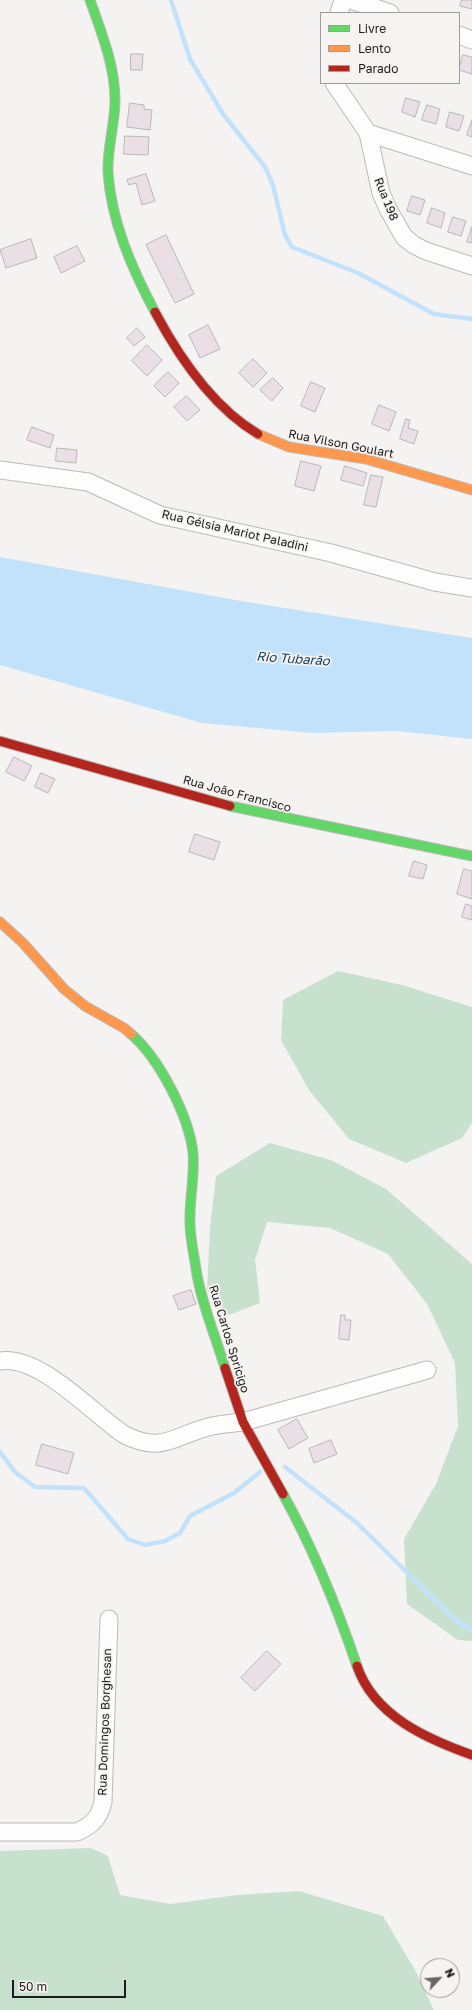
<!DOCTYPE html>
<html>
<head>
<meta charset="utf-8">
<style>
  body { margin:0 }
  #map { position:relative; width:472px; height:2010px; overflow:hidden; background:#f5f3f1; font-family:"Golos Text",sans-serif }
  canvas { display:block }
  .legend { position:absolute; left:320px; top:12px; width:140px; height:72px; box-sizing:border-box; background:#f6f3f0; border:1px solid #9f9d9b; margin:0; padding:5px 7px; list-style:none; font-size:12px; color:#1d1c1b }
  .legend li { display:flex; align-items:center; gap:8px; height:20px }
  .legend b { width:20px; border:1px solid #9f9d9b }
  .north { position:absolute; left:420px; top:1958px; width:40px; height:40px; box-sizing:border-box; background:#f6f3f0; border:1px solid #9f9d9b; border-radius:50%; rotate:64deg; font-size:11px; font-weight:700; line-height:16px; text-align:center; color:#1d1c1b }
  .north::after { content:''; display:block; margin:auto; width:14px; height:18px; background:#696766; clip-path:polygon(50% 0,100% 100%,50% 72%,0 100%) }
  .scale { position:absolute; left:12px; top:1980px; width:114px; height:18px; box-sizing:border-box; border:2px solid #1d1c1b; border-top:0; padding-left:5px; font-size:12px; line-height:14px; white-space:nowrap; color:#1d1c1b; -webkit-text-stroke:3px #f6f3f0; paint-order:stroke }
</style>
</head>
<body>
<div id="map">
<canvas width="472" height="2010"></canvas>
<ul class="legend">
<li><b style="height:5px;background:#63d668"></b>Livre</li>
<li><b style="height:5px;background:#ff974d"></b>Lento</li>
<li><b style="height:5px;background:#b3261e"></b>Parado</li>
</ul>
<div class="north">N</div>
<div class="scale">50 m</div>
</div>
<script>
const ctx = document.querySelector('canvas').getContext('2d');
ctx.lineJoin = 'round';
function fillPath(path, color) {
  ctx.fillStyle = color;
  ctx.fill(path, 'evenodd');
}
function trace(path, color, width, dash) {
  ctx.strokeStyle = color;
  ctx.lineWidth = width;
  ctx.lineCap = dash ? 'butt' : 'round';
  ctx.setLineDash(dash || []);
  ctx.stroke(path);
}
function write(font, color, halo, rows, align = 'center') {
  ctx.font = font + ' "Golos Text",sans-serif';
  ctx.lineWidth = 3.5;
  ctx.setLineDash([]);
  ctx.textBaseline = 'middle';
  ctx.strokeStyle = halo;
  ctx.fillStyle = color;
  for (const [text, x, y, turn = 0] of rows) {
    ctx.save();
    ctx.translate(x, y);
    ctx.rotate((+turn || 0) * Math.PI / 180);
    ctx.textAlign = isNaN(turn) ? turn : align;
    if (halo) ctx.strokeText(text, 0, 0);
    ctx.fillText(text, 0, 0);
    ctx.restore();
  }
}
fillPath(new Path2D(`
  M338 971 402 985 472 1007V1123L462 1138 406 1163 349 1139 309 1090 281 1040 283 1000Z
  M270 1143 331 1160 386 1189 472 1264V1641L458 1640 407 1604 404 1539 436 1484 458 1426 455 1363 427 1304 388 1254 330 1228 267 1222 255 1260 260 1303 229 1315 207 1290 210 1227 216 1176Z
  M91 1848 108 1856 120 1895 170 1904 237 1895 299 1891 383 1916 415 1970 434 2010H0V1851Z`), '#c8e1cf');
fillPath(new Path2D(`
  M0 557 241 601 472 638V739L397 731 313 733 202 723 0 665Z`), '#c1e2fa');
trace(new Path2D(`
  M171 0 190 59 223 114 265 167 273 185 285 235 292 247 358 273 434 314 472 319
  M0 1452 15 1472 35 1487 84 1488 128 1539 145 1545 165 1541 180 1533 190 1516 234 1493 260 1472
  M285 1467 357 1523 454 1619 472 1630`), '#c1e2fa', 4.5);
const building = new Path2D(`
  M462 0H472V9L460 6Z
  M131 54H143L142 70H131Z
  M463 55 472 57V74L459 70Z
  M406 98 420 102 415 117 402 112Z
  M130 103 144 105V109L152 110 150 130 127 127Z
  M427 105 440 109 436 124 422 120Z
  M450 112 464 116 459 131 446 127Z
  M472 120V137L467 135Z
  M125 136 149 137 148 155 124 154Z
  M146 174 155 201 142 205 136 183 129 185 127 180Z
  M412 196 425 200 420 215 407 211Z
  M432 208 445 213 441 228 427 223Z
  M453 217 466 221 461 236 448 232Z
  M472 227V243L467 242Z
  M166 235 194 294 175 303 146 245Z
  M31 239 37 258 6 268 0 250Z
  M77 246 85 261 61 273 54 257Z
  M208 325 220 349 200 358 189 335Z
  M137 328 145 337 134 346 127 338Z
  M147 345 162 360 147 376 132 361Z
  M253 359 267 373 253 387 239 373Z
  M168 372 179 383 165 397 154 386Z
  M273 378 283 388 272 401 260 390Z
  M311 382 325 388 315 412 301 406Z
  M187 396 200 410 187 421 174 407Z
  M379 405 396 412 389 431 372 424Z
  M406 419 410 420 408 428 418 431 414 444 400 439Z
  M32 427 54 435 50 448 27 440Z
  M57 448 77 450 76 463 56 461Z
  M301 461 321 466 314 491 295 486Z
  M345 466 367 473 363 486 341 480Z
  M371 475 383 477 376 507 364 505Z
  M14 757 32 766 24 781 6 772Z
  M41 773 55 779 48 793 35 787Z
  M195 834 220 842 214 860 189 852Z
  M414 861 427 865 423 879 409 876Z
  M464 869 472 871V899L457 894Z
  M466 904 472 906V920L462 917Z
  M191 1290 196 1304 179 1310 173 1296Z
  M341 1315H345V1320H351L349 1340 339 1339Z
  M297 1419 308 1438 289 1449 278 1430Z
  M331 1440 337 1454 314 1463 309 1449Z
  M42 1444 74 1453 68 1474 36 1465Z
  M267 1651 281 1664 255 1691 241 1678Z`);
fillPath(building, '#ebdfe7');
trace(building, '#b8b6b6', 1);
const street = new Path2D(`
  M351 0 390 13
  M339 13 343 0
  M459 35 472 40
  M334 83 368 133 381 193 388 209 404 237 414 245 426 251 472 266
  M368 133 472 166
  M0 470 88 482 160 515 331 553 435 582 472 588
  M0 1361C40 1355 91 1412 123 1434 163 1455 174 1435 212 1426 222 1424 233 1423 243 1422L427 1370
  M0 1832H77C93 1825 99 1818 103 1802L109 1619`);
const fast = new Path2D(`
  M90 0C101 32 115 65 115 100 115 124 107 148 108 172 111 221 132 269 155 312
  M230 806 472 856
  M131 1034C159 1058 189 1116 193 1153 195 1177 189 1200 190 1223 190 1238 194 1254 196 1269 201 1302 215 1335 225 1368
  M283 1494C314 1550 337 1607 357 1666`);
const slow = new Path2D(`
  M258 434 289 447 366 459 472 490
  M0 922 23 943 64 989 85 1006 124 1028 131 1034`);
const jam = new Path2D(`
  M155 312C179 357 214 408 258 434
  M0 741 230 806
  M225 1368 243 1422 283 1494
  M357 1666C374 1716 427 1739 472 1755`);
trace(street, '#bbbab8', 19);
trace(fast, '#bbbab8', 11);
trace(slow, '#bbbab8', 11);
trace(jam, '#bbbab8', 11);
trace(street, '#fefdfd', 17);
trace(fast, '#63d668', 9);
trace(slow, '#ff974d', 9);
trace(jam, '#b3261e', 9);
write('12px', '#1d1c1b', '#f6f3f0', [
  ["Rua 198",386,199,68],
  ["Rua Vilson Goulart",341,444,11],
  ["Rua Gélsia Mariot Paladini",235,531,13],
  ["Rua João Francisco",237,794,15],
  ["Rua Carlos Spricigo",229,1339,73],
  ["Rua Domingos Borghesan",105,1722,-88]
]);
write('italic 13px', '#103f5c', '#f6f3f0', [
  ["Rio Tubarão",293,659,4]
]);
</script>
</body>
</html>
